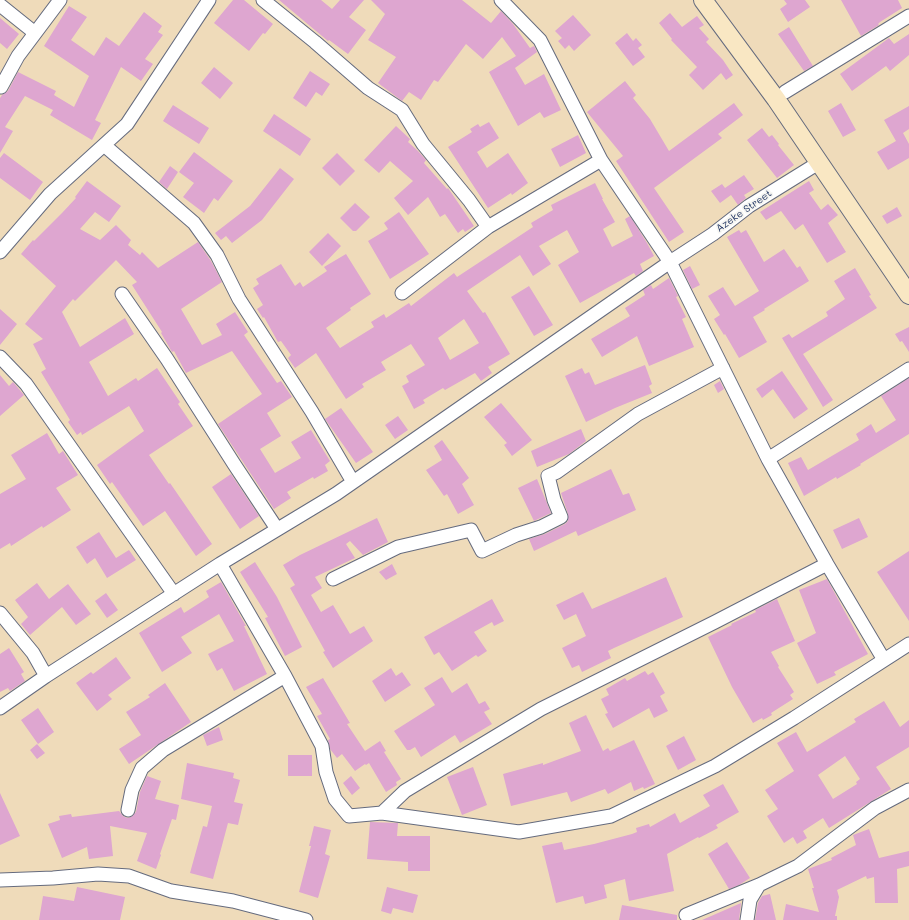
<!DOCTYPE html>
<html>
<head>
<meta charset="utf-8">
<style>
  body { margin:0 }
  canvas { display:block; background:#efdbba }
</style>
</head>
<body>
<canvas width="909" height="920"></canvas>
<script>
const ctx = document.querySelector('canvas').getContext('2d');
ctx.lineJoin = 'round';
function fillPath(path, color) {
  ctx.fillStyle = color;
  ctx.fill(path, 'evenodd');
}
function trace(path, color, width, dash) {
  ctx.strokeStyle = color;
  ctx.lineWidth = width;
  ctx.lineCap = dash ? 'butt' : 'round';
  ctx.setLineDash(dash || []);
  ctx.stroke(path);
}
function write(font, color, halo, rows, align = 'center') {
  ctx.font = font + ' Mali,sans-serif';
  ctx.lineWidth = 3.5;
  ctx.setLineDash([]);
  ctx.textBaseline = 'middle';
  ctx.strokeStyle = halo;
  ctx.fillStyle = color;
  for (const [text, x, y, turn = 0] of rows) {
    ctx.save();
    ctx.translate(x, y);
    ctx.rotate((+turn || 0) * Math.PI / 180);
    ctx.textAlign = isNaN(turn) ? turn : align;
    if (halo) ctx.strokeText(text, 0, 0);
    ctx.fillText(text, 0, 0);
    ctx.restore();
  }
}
fillPath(new Path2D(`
  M233 0H244L273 24 265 34 263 33 249 51 214 23Z
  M279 0H321L332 9 340 0H364L349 17 366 30 348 54 329 40 328 41Z
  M371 0H462L491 23 501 11 513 24 530 48 534 46 537 52 515 68 525 85 544 74 561 110 544 118 540 112 518 126 489 72 516 56 502 37 483 59 466 44 438 82 434 80 421 100 409 92 402 101 378 83 396 57 368 40 385 14Z
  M784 0H805L810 7 788 22 780 9 787 4Z
  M841 0H898L902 8 880 22 878 24 879 25 861 36Z
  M69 6 87 17 71 40 94 56 106 37 119 46 144 12 162 26 158 32 163 35 145 59 153 64 141 81 121 67 95 120 101 123 92 140 50 115 53 110 25 96 5 127 13 131 0 153V98L2 95 8 91 18 72 56 91 54 95 74 107 89 76 44 46Z
  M670 13 682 27 697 16 704 25 699 28 709 39 706 42 723 60 733 75 726 80 721 73 703 90 689 75 697 67 671 40 672 39 659 23Z
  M573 15 591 35 574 51 569 45 565 49 558 41 562 38 555 31Z
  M0 18 19 34 7 49 0 43Z
  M789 27 813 66 804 71 778 34Z
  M627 33 633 41 636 38 642 45 638 48 645 57 633 66 615 43Z
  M909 34V55L890 71 886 66 852 91 840 74 889 38 894 44Z
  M214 67 233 83 220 99 201 83Z
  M310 71 330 84 322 96 316 92 306 107 293 98Z
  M625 81 636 95 633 98 650 119 669 151 734 103 743 115 718 134 722 138 654 188 684 232 669 242 616 161 623 156 587 112Z
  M841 103 856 130 843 137 828 111Z
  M173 105 209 128 199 144 163 121Z
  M909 106V129L903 133 909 144V158L888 170 877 152 896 141 884 120Z
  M274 114 311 139 300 156 263 131Z
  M489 122 499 138 477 152 487 168 508 153 528 183 512 195 511 193 488 208 448 147 472 132 470 129 478 124 480 127Z
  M396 126 410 139 408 142 418 151 426 160 424 163 447 189 448 188 474 226 465 232 463 229 458 233 445 214 440 217 428 197 408 215 394 198 413 181 390 161 379 173 364 160Z
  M762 128 769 137 772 135 779 144 778 145 794 165 777 178 747 140Z
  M578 135 586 153 560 167 551 149Z
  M194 152 233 181 218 201 214 198 204 213 183 197 194 183 179 172Z
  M4 153 43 182 30 200 0 178V158Z
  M337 153 355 171 340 186 322 168Z
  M170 166 178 172 167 189 159 182Z
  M280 168 294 179 262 220 232 243 226 236 221 240 215 233 250 206Z
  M744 175 754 189 744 195 746 198 738 205 731 195 720 203 711 191 722 184 725 188Z
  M87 181 121 206 109 222 95 212 80 229 100 240 116 225 131 240 128 245 140 255 142 252 158 268 198 242 211 261 222 282 181 309 202 345 222 335 216 324 235 312 248 332 244 335 277 383 281 381 292 397 267 413 281 436 260 449 275 473 301 458 291 442 311 430 330 461 325 465 328 471 314 479 313 477 287 492 291 498 274 509 218 424 262 394 232 351 186 373 174 351 172 352 161 333 162 332 132 285 137 282 116 260 75 301 73 299 62 312 80 347 125 318 134 334 89 362 108 396 136 378 138 381 157 368 180 402 178 404 193 426 149 455 169 484 170 483 212 544 196 556 165 511 143 526 112 482 110 484 97 465 144 431 129 406 82 435 81 432 77 435 68 422 70 420 41 372 46 369 33 344 43 339 25 324 56 286 21 254 33 240 34 241 62 213 76 198 75 197Z
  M809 181 814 190 809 193 821 210 828 204 838 215 828 223 846 252 827 263 803 224 795 230 781 211 766 220 760 212Z
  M595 183 603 199H602L615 222 603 229 612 247 633 236 625 219 630 216 647 243 654 256 640 264 643 271 636 276 634 273 580 303 558 265 579 252 567 230 539 246 551 264 533 276 520 255 467 291 483 313 485 312 510 354 488 367 492 373 481 381 475 373 445 390 443 388 423 400 425 403 414 409 402 386 409 382 406 376 425 365 411 344 381 362 386 370 362 384 364 387 346 399 316 353 295 368 288 358 291 355 281 341 278 342 264 317 263 318 257 309 263 305 253 288 259 284 256 279 281 264 295 286 300 282 303 287 327 271 324 267 346 254 371 294 350 308 351 310 326 328 340 348 374 327 371 322 384 314 386 318 409 303 411 306 454 273 457 277 533 227 531 223 553 210 551 205ZM464 319 479 343 450 360 438 338Z
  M355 203 370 217 356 231H353L340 218Z
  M897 207 902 216 887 224 882 216Z
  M399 212 429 254 390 279 368 241 388 229 384 223Z
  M739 230 741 233 746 230 764 262 784 249 797 268 800 266 809 281 764 309 765 310 753 317 767 342 739 358 725 334 724 335 714 319 720 315 708 296 723 287 735 306 759 291 727 237Z
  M328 233 341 246 322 266 309 252Z
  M690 266 700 285 692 289 683 270Z
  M855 268 871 295 869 296 877 308 803 354 833 400 823 407 782 338 789 334 792 338 828 316 826 312 845 299 834 281Z
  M669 278 678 296 676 297 686 317 682 319 694 347 649 366 637 336 602 357 591 339 630 316 625 308 645 295 643 290 651 285 653 289Z
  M529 286 553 325 534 336 511 297Z
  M0 309 17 324 0 345Z
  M909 327V352L902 341 900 342 895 334Z
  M645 365 652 384 649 386 652 393 615 408 586 422 565 376 582 368 585 374 589 372 595 385Z
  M782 371 808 409 794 419 773 389 762 398 756 389Z
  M0 375 9 386 13 382 24 395 0 416Z
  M909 378V434L860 464 861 465 837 479 836 477 804 496 788 463 801 457 808 470 859 440 856 434 871 424 876 433 896 420 881 396Z
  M720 381 724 389 718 393 714 385Z
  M501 403 532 440 512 456 504 445 507 443 484 417Z
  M341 408 373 452 356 463 325 419Z
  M398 416 408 430 395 439 385 425Z
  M581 429 586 441 569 454 537 467 531 451Z
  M47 433 59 454 63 451 78 475 56 488 71 510 43 528 42 526 11 546 10 543 0 549V494L26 479 11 455Z
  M442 440 469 478 462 484 474 505 458 514 447 494 444 496 426 470 442 460 434 446Z
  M611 469 623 495 629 493 636 510 578 536 576 531 534 551 529 539 545 534 565 524 568 521V514L561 493Z
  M231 474 259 516 240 529 212 487Z
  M537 479 551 513 534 521 518 488Z
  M377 518 388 542 363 555 350 541 346 544 355 558 315 577 322 588 311 595 321 612 333 605 350 634 364 626 373 641 333 668 323 652 325 651 290 588 295 585 283 565 300 555Z
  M859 518 868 537 842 549 833 530Z
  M99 532 116 558 129 550 136 560 107 578 95 558 87 564 76 547Z
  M909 551V621L877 572Z
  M255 562 277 597 302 647 285 656 265 618 268 617 240 572Z
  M392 564 397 574 386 580 379 572Z
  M666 577 683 617 614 648 608 651 611 658 582 672 579 665 572 668 562 648 586 636 576 614 564 620 556 605 583 592 592 609Z
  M827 579 868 654 834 672 836 675 817 684 797 643 816 633 799 590Z
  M221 582 246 626H244L267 674 234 691 222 668 217 671 208 654 234 641 219 614 181 637 192 653 162 672 139 633 181 607 184 613 209 597 206 591Z
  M37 583 49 599 68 584 91 614 76 625 62 607 30 635 21 624 28 617 15 600Z
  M106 593 118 610 107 618 95 601Z
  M492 599 504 621 494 626 492 622 474 632 487 651 478 657 476 655 452 671 439 652 434 655 424 637Z
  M777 599 795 641 771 652 779 666 778 667 794 692 790 695 793 699 771 713 772 715 763 720 762 718 753 723 732 687 708 637 732 625 731 624 756 612 755 610Z
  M9 648 24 672 21 674 25 681 10 691 8 688 0 692V654Z
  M116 657 131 678 108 695 112 699 97 711 76 683 91 672 93 674Z
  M391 668 396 676 402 672 411 685 385 702 372 681Z
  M645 671 648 675 653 672 665 693 660 696 668 711 654 718 649 708 613 728 605 714 608 713 601 699 609 695 606 689 625 678 627 681Z
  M442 677 452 693 467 683 479 704 485 701 490 709 484 712 492 724 460 743 455 735 421 757 415 747 410 750H407L394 731 435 705 424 688Z
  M323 678 350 723 347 724 365 751 380 741 386 751 384 752 401 779 396 782 397 785 386 792 369 763 366 765 365 764 355 771 342 754 337 758 330 749 328 740 330 739 317 716 322 714 306 687Z
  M165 683 191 722 129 764 119 749 141 735 126 712 150 697 148 695Z
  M884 701 900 727 909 720V747L876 767 891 789 829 828 823 818 803 831 807 838 797 844 793 837 784 843 767 816 778 809 765 790 794 771 777 743 796 732 807 752 856 722 854 719ZM845 756 860 779 856 782 857 784 833 799 818 775Z
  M38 708 54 732 38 744 21 720Z
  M586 715 603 751 608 748 610 751 634 740 655 784 644 789 643 787 634 791 631 782 608 794 605 789 571 802 567 792 511 806 503 774 543 763V765L581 751 569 723Z
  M219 727 223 740 207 746 203 735Z
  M684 736 696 760 678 770 666 746Z
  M37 744 45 753 37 759 30 750Z
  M288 755H312V776H288Z
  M187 763 234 773 233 778 240 780 234 802 243 804 238 825 228 823 213 879 190 873 203 826 207 827 212 806 181 799Z
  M473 767 487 805 462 815 447 777Z
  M147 776 161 781 155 799 179 805 176 820 172 819 160 854 161 855 156 869 137 861 147 833 110 826 113 856 89 859 87 847 62 858 48 824 60 820 59 816 71 814 72 817 119 811 123 816 127 818 131 817 136 812 140 792Z
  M351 776 360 788 352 795 343 783Z
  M723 784 739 812 716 825 718 828 699 838 698 837 667 854 674 891 629 901 625 879 604 885 607 898 585 904 583 896 556 903 542 846 562 842 564 850 594 844 632 834 637 832 636 828 649 824 650 827 675 813 680 823 710 806 703 795Z
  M0 793 20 836 0 845Z
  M370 822 398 823 397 836H430V871H408V862L367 859Z
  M314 826 331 830 325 854 330 856 318 898 299 892 311 846H309Z
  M869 829 879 858 909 851V866L897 869 898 903H875L874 877 867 879 866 876 837 890 839 897 835 916H837V920H783L786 904 819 912 812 888H814L808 869 832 860 831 858 856 845 853 835Z
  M727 842 750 878 739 885 729 889 708 854Z
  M77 887 125 897 120 920H39L43 896 74 901Z
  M387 887 418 895 413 913 393 908 391 914 381 911Z
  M770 894 776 920H755L758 903 762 896Z
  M741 903 739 920H702Z
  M622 905 677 915V920H619Z`), '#dea6d0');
const street = new Path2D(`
  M263 0 315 42 368 88 402 110 423 144 469 200 488 227
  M501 0 540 40 601 160 670 262 768 459 827 564 884 660
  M0 5 35 33
  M1 87 18 56 60 0
  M785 92 909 16
  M104 145 194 223 217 255 239 299 312 412 353 482
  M0 252 50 194 127 124 209 0
  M402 293 488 227 601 160
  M122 294 167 359 234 464 277 529
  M0 357 26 384 174 594
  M768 459 909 369
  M220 564 285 676 322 746 326 772 335 799 349 816 382 813 519 832 611 816 715 766 794 718 909 644
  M333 579 398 547 471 530 482 551 516 535 541 527 561 517 554 500 548 476 557 472 638 414 723 368
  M0 613 33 653 46 676
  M0 708 46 676 220 564 336 494 670 262 713 234 749 206 820 162
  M128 810 132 790 142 768 163 750 285 676
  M382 813 405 791 541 709 715 622 827 564
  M0 880 53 878 98 874 129 876 171 891 233 901 306 920
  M686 915 759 885 798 866 875 808 909 790
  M747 920 750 900 759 885`);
const secondary = new Path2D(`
  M703 0 776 99 909 295`);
trace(street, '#656b7e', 15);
trace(secondary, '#656b7e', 20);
trace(street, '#fff', 13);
trace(secondary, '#f9e7c3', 18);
write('10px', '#1b2f5e', '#f6f6f2', [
  ["Azeke Street",744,211,-35]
]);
</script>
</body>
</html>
